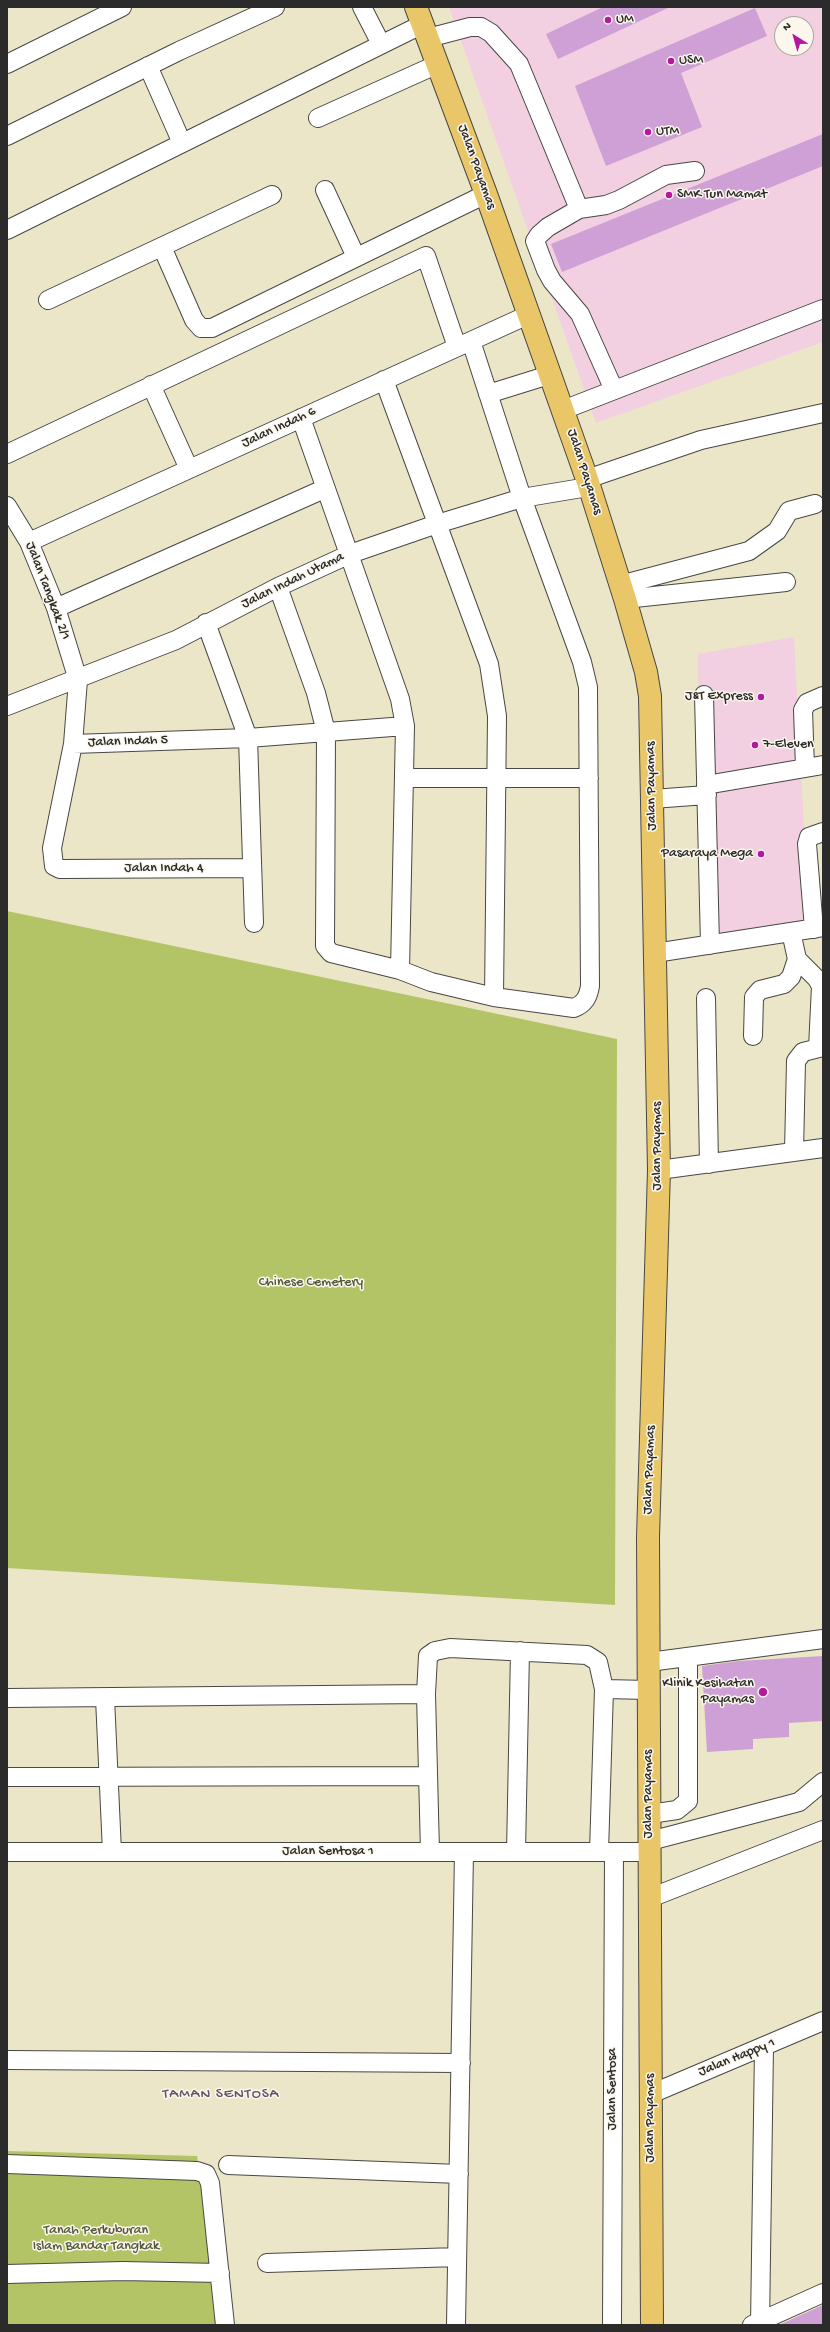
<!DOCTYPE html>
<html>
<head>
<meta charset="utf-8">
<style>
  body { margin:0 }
  #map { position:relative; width:830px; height:2332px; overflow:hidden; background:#ece6c9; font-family:"Gochi Hand",sans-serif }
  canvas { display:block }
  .frame { position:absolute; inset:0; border:8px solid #2b2b2b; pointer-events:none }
  .north { position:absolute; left:774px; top:16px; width:40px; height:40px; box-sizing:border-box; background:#fbf7ec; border:1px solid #a8a59f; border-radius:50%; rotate:323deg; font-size:11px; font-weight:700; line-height:16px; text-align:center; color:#2b2b2b }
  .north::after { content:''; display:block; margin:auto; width:14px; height:18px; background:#b5179e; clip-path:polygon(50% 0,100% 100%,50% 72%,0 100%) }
</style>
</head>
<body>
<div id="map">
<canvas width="830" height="2332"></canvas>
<div class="frame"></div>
<div class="north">N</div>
</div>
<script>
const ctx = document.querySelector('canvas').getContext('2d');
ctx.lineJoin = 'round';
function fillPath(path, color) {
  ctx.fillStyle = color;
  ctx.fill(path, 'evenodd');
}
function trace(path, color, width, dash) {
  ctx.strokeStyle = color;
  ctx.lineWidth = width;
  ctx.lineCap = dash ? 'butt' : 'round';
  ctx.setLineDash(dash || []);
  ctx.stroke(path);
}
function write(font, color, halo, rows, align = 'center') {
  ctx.font = font + ' "Gochi Hand",sans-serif';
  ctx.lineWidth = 3;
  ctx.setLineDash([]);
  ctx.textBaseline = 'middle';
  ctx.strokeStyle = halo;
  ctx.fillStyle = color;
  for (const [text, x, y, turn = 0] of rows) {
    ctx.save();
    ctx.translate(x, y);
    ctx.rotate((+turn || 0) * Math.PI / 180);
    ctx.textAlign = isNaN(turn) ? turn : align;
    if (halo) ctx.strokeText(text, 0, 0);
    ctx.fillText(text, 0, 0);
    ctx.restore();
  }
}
fillPath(new Path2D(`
  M449 7H823V342L596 423ZM782 24H806V48H782Z
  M794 637 809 924 702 939 698 654Z`), '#f2cfe1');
fillPath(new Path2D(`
  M7 911 617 1039 615 1605 7 1568Z
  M7 2151 197 2156 219 2325H7Z`), '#b3c467');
fillPath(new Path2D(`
  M603 7H670L558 59 546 34Z
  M755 8 767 36 681 73 702 127 606 166 575 86Z
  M823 134V166L562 272 551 244Z
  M823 1656V1721L789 1723V1737L753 1739V1749L707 1752 702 1666 739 1661Z
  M823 2305V2325H779Z`), '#cfa0d6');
const minor = new Path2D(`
  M362 7 381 44
  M428 38 470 27H481L491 33 519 64 579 209
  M7 64 122 7
  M148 66 182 143
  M318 118 438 64
  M7 136 179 51 275 7
  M325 190 356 257
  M7 230 423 24
  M162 247 194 320 201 328H212L486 194
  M48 300 272 195
  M384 380 489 664 497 716 494 997
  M151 385 189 469
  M614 390 580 314 552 281 546 270 535 241 539 235 548 227 579 209 606 205 619 200 666 175 695 171
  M488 394 549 375
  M563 410 823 309
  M301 418 400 699 405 726 400 970
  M7 454 426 256 457 347
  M587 479 701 440 823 413
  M7 506 29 542 56 608 78 680 73 744 52 848 54 866 60 869 252 868
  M29 542 528 315
  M620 585 749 551 777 531 789 511 815 504
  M278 587 316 693 326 732 325 946 331 953 400 970 431 982 494 997 574 1008C584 1004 588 998 590 986L588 687 582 662 522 498 471 341
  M625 599 786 582
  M56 608 324 489
  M206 623 248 738 254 923
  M704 695 710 945
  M7 706 176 640 278 587 350 554 437 524 522 498 588 487
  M73 744 248 738 405 726
  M805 768 803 710 807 703 823 696
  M404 778H589
  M706 785 823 765
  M652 799 707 795
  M814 929 807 844 809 837 823 832
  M655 953 823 927
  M797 959 817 979 821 986 818 1048
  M706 998 709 1164
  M753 1036 754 997 760 990 784 984 791 977 797 959 791 932
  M794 1152 796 1061 803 1052 823 1047
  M659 1170 823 1148
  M649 1662 823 1639
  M7 1698 426 1694
  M105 1698 112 1852
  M7 1777 428 1776
  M650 1814 677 1810 688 1801V1657
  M650 1841 799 1802 823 1782
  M7 1852H650
  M430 1852 426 1694 428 1656 435 1651 450 1648 587 1655 598 1662 604 1689
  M516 1852 520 1651
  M599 1852 604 1689 649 1690
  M650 1898 823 1830
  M7 2060 461 2063
  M651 2094 823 2021
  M7 2164 197 2171 206 2174 210 2183 225 2325
  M228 2165 459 2174
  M267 2263 457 2257
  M7 2274 123 2271 220 2273
  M456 2325 464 1852
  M612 2325 614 1852
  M752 2325 823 2293
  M760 2325 764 2047`);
const highway = new Path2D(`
  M416 7 486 194 587 479 625 599 646 672 650 696 659 1170 648 1537 652 2325`);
trace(minor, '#484743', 20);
trace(highway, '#484743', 24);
trace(minor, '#fff', 18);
trace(highway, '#e9c769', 22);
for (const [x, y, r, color] of [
  [608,20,4,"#b5179e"],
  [671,61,4,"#b5179e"],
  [648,132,4,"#b5179e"],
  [669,195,4,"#b5179e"],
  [761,697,4,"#b5179e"],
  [755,745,4,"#b5179e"],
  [761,854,4,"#b5179e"],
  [763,1692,5,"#b5179e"]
]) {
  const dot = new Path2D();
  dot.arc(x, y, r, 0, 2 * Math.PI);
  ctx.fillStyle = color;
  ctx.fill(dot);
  trace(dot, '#fbf7ec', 1.5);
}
write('14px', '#2b2b2b', '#fbf7ec', [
  ["UM",616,20],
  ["USM",679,61],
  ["UTM",656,132],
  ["SMK Tun Mamat",677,195],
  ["J&T Express",753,697,"right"],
  ["7-Eleven",763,745],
  ["Pasaraya Mega",753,854,"right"],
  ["Klinik Kesihatan",754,1684,"right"],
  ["Payamas",754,1700,"right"]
], 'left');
write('14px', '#2b2b2b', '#fbf7ec', [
  ["Jalan Payamas",476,167,70],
  ["Jalan Indah 6",279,428,-25],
  ["Jalan Payamas",584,472,72],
  ["Jalan Indah Utama",293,581,-26],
  ["Jalan Tangkak 2/1",47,591,69],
  ["Jalan Indah 5",128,742,-2],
  ["Jalan Payamas",652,786,-91],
  ["Jalan Indah 4",164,869],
  ["Jalan Payamas",658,1146,-90],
  ["Jalan Payamas",650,1470,-88],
  ["Jalan Payamas",649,1794,-90],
  ["Jalan Sentosa 1",328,1852],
  ["Jalan Happy 1",737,2058,-22],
  ["Jalan Sentosa",613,2089,-90],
  ["Jalan Payamas",651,2118,-90]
]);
write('14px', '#54593d', '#fbf7ec', [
  ["Chinese Cemetery",311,1283],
  ["Tanah Perkuburan",96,2231],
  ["Islam Bandar Tangkak",96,2247]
]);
ctx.letterSpacing = '1px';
write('15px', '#645467', '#fbf7ec', [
  ["TAMAN SENTOSA",221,2095]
]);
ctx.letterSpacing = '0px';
</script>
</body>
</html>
